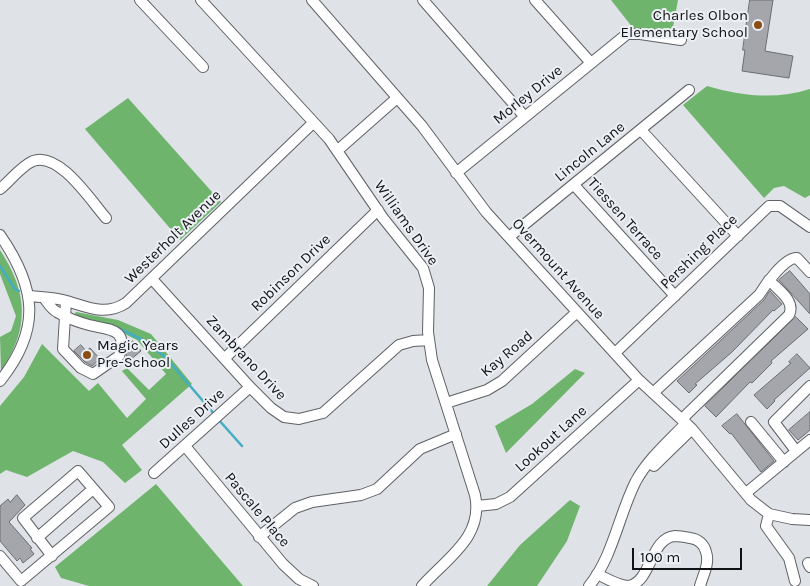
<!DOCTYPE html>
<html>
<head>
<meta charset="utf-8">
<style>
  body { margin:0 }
  #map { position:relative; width:810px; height:586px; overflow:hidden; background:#dfe2e7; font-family:Karla,sans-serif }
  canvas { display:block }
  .scale { position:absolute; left:632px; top:548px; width:110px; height:22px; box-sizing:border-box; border:2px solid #111213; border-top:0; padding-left:6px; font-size:15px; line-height:18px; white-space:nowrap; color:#111213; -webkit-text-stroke:4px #eceff4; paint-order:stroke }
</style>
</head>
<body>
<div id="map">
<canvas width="810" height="586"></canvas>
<div class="scale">100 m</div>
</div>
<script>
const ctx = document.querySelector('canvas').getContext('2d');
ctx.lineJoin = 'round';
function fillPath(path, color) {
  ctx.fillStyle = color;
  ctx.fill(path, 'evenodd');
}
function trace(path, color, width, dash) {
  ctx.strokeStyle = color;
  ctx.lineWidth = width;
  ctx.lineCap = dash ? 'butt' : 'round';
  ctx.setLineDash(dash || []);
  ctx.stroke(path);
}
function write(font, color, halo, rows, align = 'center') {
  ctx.font = font + ' Karla,sans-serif';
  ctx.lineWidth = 4;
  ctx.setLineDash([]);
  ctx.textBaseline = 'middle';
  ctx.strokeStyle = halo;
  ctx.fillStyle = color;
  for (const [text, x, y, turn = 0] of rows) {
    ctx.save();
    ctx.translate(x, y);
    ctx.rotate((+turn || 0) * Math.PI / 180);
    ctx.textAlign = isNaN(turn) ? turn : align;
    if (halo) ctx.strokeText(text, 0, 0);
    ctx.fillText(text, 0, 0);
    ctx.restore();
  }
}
fillPath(new Path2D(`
  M611 0H678L673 27 665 33 633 28Z
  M707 86C741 96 776 100 810 89V195L805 198 784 186 774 188 764 198 683 105Z
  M128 98 221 202 180 240 85 129Z
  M0 250C28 293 30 328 1 371L0 337 11 331 16 316 0 274Z
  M76 312 118 320 151 334 192 384 122 445 142 470 125 483 103 462 73 451 27 477 6 470 0 474V406L24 377 42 344 89 391 98 383 127 418 146 399 122 371 127 368 149 390 166 374 137 340 113 328 73 316Z
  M575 369 585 373 506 453 495 426 532 404Z
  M156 484 243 586H89L61 578 55 567Z
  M570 500 580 506 567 541 537 586H487L520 545Z`), '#6eb46c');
trace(new Path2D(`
  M0 266 15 289 19 291
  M118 328 147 342 167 359 215 415
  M218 419 242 446`), '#43adc3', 2.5);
const building = new Path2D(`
  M750 0H773L765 51 793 56 789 78 742 71 745 50H743Z
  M790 271 810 294V314L779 280Z
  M770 291 782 304 774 311 773 310 732 352 695 384 697 385 689 393 677 381 764 300Z
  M796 317 808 329 771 361 772 363 752 383 750 382 716 417 705 406Z
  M133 341 141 351 130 360 126 355 128 345Z
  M81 345 86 351 90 348 100 359 92 366 85 362 74 351Z
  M797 354 810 368 774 400 775 401 767 409 754 395 791 363 789 362Z
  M810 412V430L798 440 789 430Z
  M737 414 774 461 761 472 731 433 730 434 722 426Z
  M17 495 25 505 9 522 32 548 30 549 34 554 23 563 20 558 17 561 0 541V506L8 499 10 502Z`);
fillPath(building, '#a4a6ab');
trace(building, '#6b6d72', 1);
const minor = new Path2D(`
  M140 0 203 67
  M201 0 329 139 383 218 423 268 429 288 428 332 432 360 475 495C484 537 447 558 422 586
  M312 0 422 126 486 212 639 380 692 429 751 500 769 514 792 519 810 520
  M423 0 525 117
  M535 0 591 63
  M641 130 738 236
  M338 150 397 98
  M456 173 627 34H640L681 40
  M574 185 675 296
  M0 189C10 181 21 166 33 161 59 151 91 201 106 218
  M0 235C36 287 42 329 0 381
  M509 237 689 90
  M152 279 250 387 271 408 284 417 299 419 323 413 399 345 413 341 429 340
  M29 296C40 297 52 297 63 300 86 306 104 317 126 303L313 123
  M44 298C48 303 51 309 57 312 67 318 78 322 89 325 109 330 129 328 119 356L93 374 81 368 63 349 66 301
  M615 353 769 206H780L810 227
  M225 358 378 210
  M653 393 759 295C765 285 785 257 797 258L810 272
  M446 403 487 390 502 381 577 312
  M682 419 789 315C796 301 778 290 769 280
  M751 422 784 462
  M185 446 283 564 299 579 313 586
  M796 451 774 422 810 386
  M654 466 692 429
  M154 473 250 387
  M746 493 810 440
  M477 506 496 504 510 497 639 380
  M769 514 766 526 789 558 795 581
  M259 537 295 508 312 502 361 495 377 489 420 449 456 434
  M37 538 93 489
  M0 556 21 581 109 507 78 471 23 518 52 556
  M808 563 810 567
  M597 574C606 578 618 586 629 586 652 581 650 538 675 536 679 536 685 537 690 538 698 539 704 544 706 552 710 563 703 575 700 586
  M589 586C613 557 619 514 636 481 648 459 669 441 686 423`);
trace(minor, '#5e6165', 12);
trace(minor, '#fff', 10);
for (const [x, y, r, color] of [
  [758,25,5,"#8c4d14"],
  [87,355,5,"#8c4d14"]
]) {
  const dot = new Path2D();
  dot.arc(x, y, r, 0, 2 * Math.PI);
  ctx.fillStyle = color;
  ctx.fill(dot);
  trace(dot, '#eceff4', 2);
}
write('15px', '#111213', '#eceff4', [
  ["Charles Olbon",748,16],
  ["Elementary School",748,33],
  ["Magic Years",97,346,"left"],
  ["Pre-School",97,363,"left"]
], 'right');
write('15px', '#111213', '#eceff4', [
  ["Morley Drive",528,95,-39],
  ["Lincoln Lane",590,152,-39],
  ["Tiessen Terrace",625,219,48],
  ["Williams Drive",406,223,55],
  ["Westerholt Avenue",173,237,-44],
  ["Pershing Place",699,252,-44],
  ["Overmount Avenue",558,269,48],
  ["Robinson Drive",291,273,-44],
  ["Kay Road",507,354,-40],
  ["Zambrano Drive",246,358,47],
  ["Dulles Drive",192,419,-42],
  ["Lookout Lane",551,439,-42],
  ["Pascale Place",257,510,50]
]);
</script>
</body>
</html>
